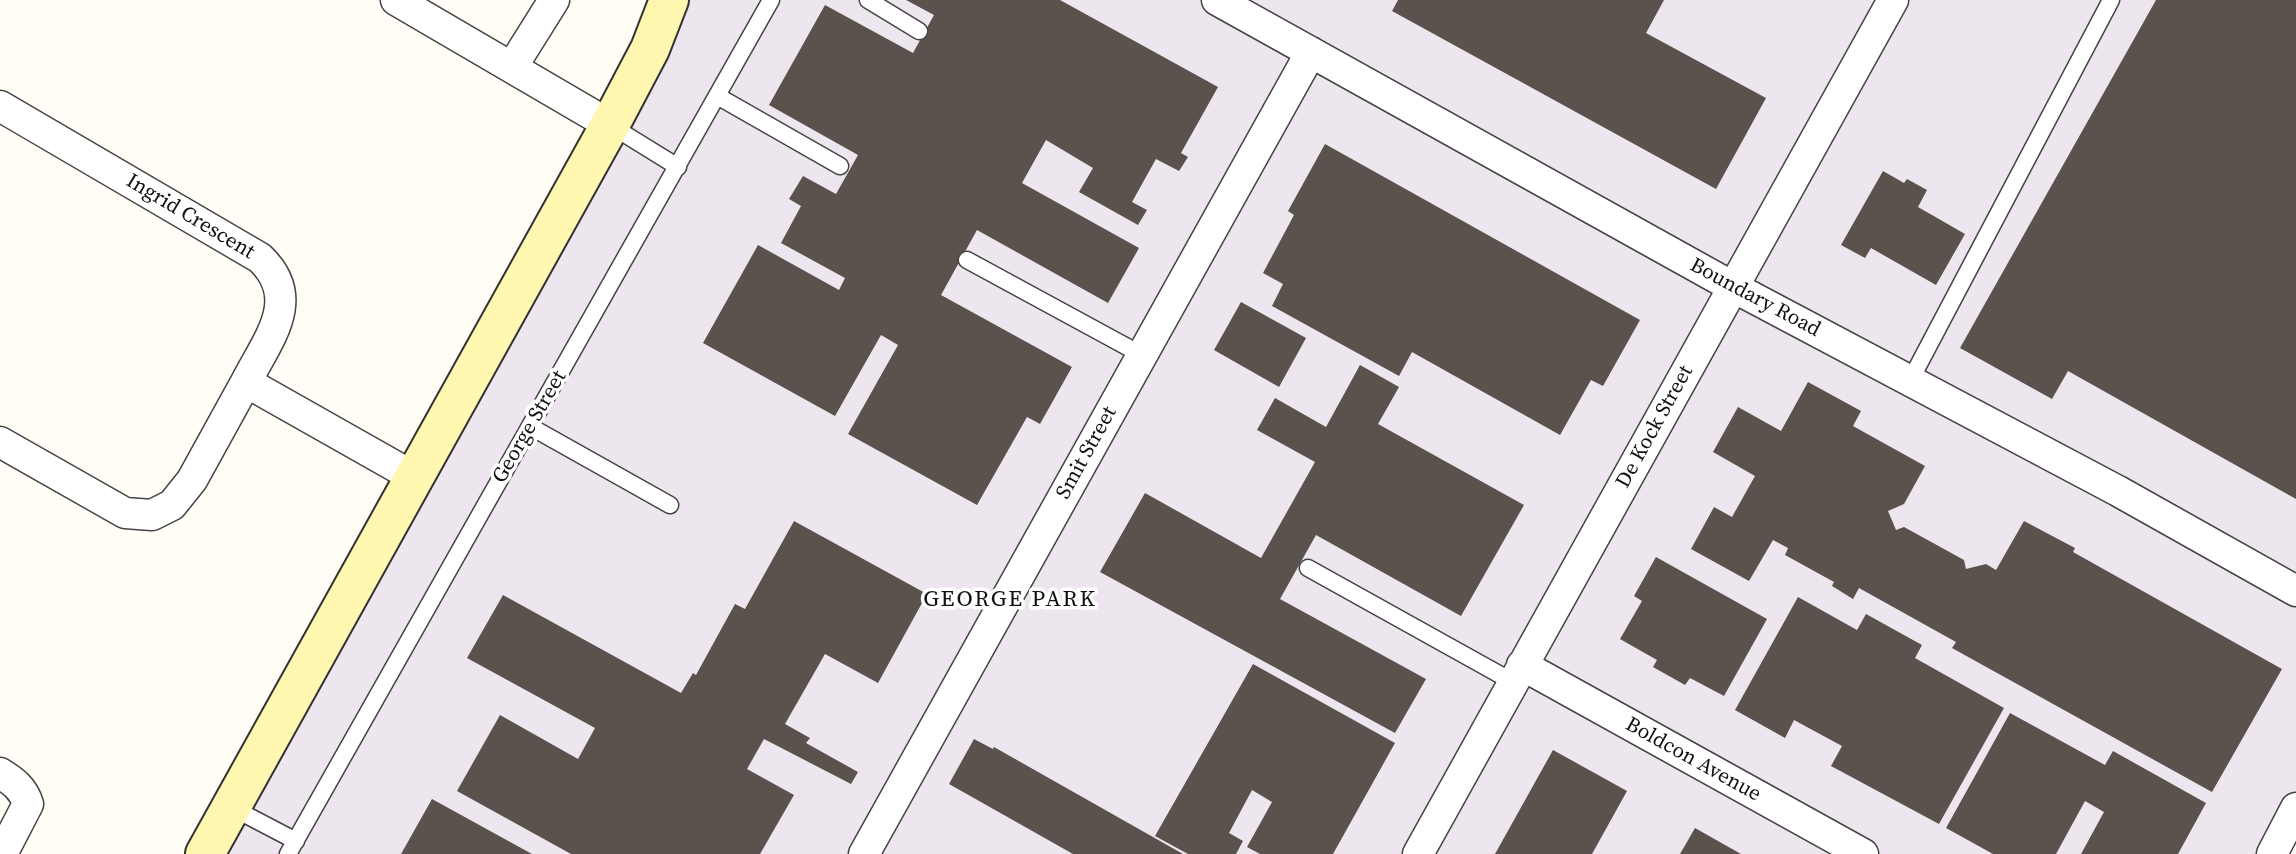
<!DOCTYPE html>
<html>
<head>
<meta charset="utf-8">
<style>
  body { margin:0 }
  canvas { display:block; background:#fffdf5 }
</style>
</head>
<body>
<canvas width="2296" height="854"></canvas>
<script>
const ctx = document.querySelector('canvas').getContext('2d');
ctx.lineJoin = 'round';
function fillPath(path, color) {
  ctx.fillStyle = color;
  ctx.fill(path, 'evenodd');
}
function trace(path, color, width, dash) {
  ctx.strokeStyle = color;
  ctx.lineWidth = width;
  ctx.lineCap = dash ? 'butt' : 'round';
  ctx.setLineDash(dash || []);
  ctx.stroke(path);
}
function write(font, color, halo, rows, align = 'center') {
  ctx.font = font + ' "Source Serif 4",serif';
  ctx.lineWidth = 7;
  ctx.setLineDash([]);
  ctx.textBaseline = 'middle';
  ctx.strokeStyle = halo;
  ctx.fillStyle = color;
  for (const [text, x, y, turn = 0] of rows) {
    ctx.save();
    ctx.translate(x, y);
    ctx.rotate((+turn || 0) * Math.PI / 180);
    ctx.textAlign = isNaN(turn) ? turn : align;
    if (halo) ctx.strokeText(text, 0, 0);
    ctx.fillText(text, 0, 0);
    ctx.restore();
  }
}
fillPath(new Path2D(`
  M663 0H2296V794L2263 854H199Z`), '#eee6ef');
fillPath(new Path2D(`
  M906 0H1060L1218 87 1181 153 1188 157 1179 171 1156 159 1132 202 1147 210 1138 225 1079 192 1093 168 1046 140 1022 183 1139 248 1108 303 977 230 941 295 1072 367 1040 424 1027 417 977 505 848 434 898 345 881 335 835 416 703 343 758 245 839 290 845 278 781 243 801 206 789 199 803 176 836 194 858 155 769 105 825 5 913 53 934 15Z
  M1398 0H1664L1646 33 1766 98 1716 189 1392 11Z
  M2156 0H2296V499L2068 371 2052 399 1960 348Z
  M1325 144 1640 320 1603 386 1591 380 1560 435 1412 352 1399 376 1272 306 1283 284 1263 273 1294 215 1288 211Z
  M1883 171 1904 183 1907 179 1927 190 1918 207 1965 234 1936 285 1871 248 1865 258 1841 245Z
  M1241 302 1306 338 1279 387 1214 350Z
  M1360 365 1399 387 1378 424 1524 505 1461 616 1316 535 1280 599 1426 679 1395 733 1100 572 1145 493 1261 558 1315 462 1257 430 1275 398 1326 427Z
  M1808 382 1861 411 1853 426 1925 466 1904 504 1888 511 1896 530 1904 527 1964 560 1966 569 1986 564 1996 570 2024 521 2075 548 2073 552 2282 669 2212 792 1952 648 1956 642 1859 588 1853 599 1832 586 1834 582 1785 555 1788 548 1773 540 1749 581 1691 549 1714 507 1732 517 1755 476 1713 452 1738 407 1781 431Z
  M794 521 927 594 878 683 825 654 785 724 810 738 806 743 858 772 851 784 764 739 747 769 794 795 760 854H571L457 791 500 715 578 759 595 728 467 658 503 595 681 693 693 673 696 675 735 604 745 609Z
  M1656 557 1767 619 1724 696 1690 678 1685 685 1653 667 1657 660 1620 639 1642 601 1634 596Z
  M1798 597 1857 630 1866 614 1922 645 1915 658 2004 708 1939 824 1831 766 1842 746 1794 720 1785 738 1735 710Z
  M1253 664 1395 743 1333 854H1260L1247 847 1272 802 1252 790 1229 833 1243 841 1236 854H1188L1155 836Z
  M2010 713 2105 765 2113 751 2206 803 2178 854H2081L2104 812 2085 801 2056 854H1993L1946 828Z
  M974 739 993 749 994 747 1183 854H1073L949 784Z
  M1553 750 1627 791 1592 854H1495Z
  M432 799 532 854H401Z
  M1695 828 1741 854H1680Z`), '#5a524d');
const lane = new Path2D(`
  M868 0 919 31
  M719 97 840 166
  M610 125 678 167
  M967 260 1142 355
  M1910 381 2111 0
  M531 427 670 505
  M1308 568 1513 682
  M231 807 296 841
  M288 854 771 0`);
const street = new Path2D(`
  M396 0 610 125
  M1217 0 1733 287 2118 491 2296 591
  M512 67 554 0
  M0 106 260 258C303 299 268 339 246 382L414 477
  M0 442 125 513 152 515 172 505 192 480 246 382
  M1522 665 1863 854
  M0 773C13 781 23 788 28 804L2 854
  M864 854 1311 52
  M1418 854 1893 0
  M2272 854 2296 808`);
const secondary = new Path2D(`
  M205 854 610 125 650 49 669 0`);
trace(lane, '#444', 19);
trace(street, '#444', 33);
trace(secondary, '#333', 42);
trace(lane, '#fff', 16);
trace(street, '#fff', 30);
trace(secondary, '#fff6b0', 38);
write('21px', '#111', '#fff', [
  ["Ingrid Crescent",190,217,31],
  ["Boundary Road",1755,298,28],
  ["George Street",530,427,-60],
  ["De Kock Street",1655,427,-61],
  ["Smit Street",1087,453,-61],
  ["Boldcon Avenue",1693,760,29]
]);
ctx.letterSpacing = '2px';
write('23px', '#111', '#fff', [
  ["GEORGE PARK",1010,600]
]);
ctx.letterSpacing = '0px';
</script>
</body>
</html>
